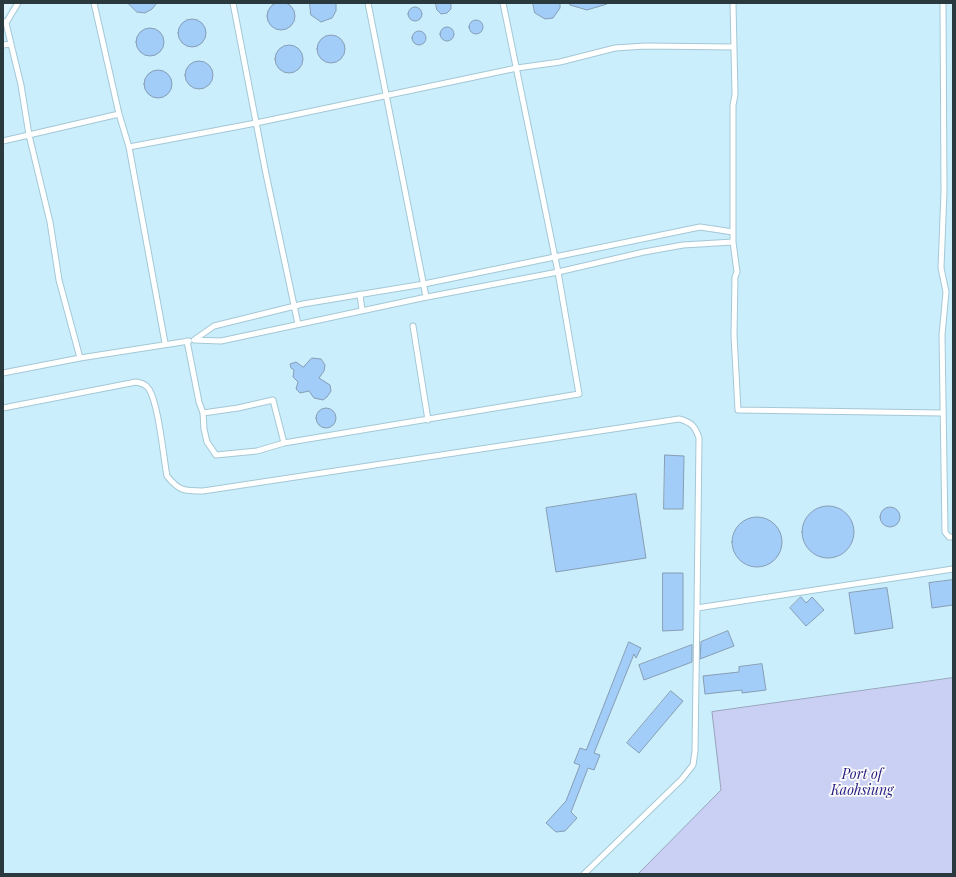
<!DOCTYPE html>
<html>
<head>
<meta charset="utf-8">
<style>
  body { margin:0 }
  #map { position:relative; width:956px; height:877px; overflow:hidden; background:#ddf3fb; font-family:"Playfair Display",serif }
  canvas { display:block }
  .frame { position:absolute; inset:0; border:4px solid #2a393e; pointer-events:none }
</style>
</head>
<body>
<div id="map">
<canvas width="956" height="877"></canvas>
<div class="frame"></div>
</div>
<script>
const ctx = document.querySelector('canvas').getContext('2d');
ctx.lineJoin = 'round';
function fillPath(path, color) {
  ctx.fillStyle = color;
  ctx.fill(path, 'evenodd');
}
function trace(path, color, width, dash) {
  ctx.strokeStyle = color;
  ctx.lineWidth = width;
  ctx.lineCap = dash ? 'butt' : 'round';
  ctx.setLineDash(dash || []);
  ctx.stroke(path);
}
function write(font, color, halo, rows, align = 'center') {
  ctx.font = font + ' "Playfair Display",serif';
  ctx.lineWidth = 3.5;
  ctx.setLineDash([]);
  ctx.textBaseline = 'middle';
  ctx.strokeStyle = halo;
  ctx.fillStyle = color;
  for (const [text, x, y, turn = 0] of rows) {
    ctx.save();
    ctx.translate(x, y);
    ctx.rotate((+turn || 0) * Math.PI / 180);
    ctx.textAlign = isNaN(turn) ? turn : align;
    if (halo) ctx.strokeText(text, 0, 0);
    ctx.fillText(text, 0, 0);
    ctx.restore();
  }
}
fillPath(new Path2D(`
  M12 3H953V678L713 712 721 790 638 874H3V20Z`), '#caeefc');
const water = new Path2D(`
  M953 678V874H638L721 790 712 712Z`);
fillPath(water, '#c9d0f4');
trace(water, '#99a3bd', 1);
const building = new Path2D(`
  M267 16a14 14 0 1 1 28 0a14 14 0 1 1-28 0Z
  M128 3H157L152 9 145 13 137 12Z
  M310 3H336V11L332 18 321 22 311 15Z
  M436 3H451V9L447 13 441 14 437 10Z
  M533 3H560V8L553 18 545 19 535 13Z
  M570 3H607V4L587 10 570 5Z
  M408 14a7 7 0 1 1 14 0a7 7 0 1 1-14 0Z
  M178 33a14 14 0 1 1 28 0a14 14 0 1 1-28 0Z
  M469 27a7 7 0 1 1 14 0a7 7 0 1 1-14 0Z
  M440 34a7 7 0 1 1 14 0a7 7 0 1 1-14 0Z
  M136 42a14 14 0 1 1 28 0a14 14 0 1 1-28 0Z
  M412 38a7 7 0 1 1 14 0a7 7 0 1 1-14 0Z
  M317 49a14 14 0 1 1 28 0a14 14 0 1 1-28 0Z
  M275 59a14 14 0 1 1 28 0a14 14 0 1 1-28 0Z
  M185 75a14 14 0 1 1 28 0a14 14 0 1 1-28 0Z
  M144 84a14 14 0 1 1 28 0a14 14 0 1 1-28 0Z
  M312 358 321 359 325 365 324 371 319 378 330 385 331 391 327 397 323 400 314 398 309 391 300 393 296 389 298 382 293 377 294 370 291 368 290 364 296 362 303 367Z
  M316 418a10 10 0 1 1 20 0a10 10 0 1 1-20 0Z
  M665 455 684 456 683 509H664Z
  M636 494 646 558 556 572 546 508Z
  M802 532a26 26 0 1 1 52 0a26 26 0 1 1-52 0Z
  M880 517a10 10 0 1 1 20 0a10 10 0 1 1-20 0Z
  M732 542a25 25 0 1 1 50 0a25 25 0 1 1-50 0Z
  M663 573H683V630L663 631Z
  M953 580V605L932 608 929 583Z
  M887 588 893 628 855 634 849 593Z
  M801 597 806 603 812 597 824 610 806 626 790 608Z
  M728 631 734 646 700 659 701 642Z
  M629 642 641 648 636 658 634 654 594 753 600 755 594 770 588 768 571 812 577 818 565 831 556 832 546 823 566 801 580 765 574 763 580 748 586 750Z
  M692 645V662L644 680 639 665Z
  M762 664 766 690 742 693V690L705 694 703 676 739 672V667Z
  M671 691 683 701 639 753 627 743Z`);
fillPath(building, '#a2cdf9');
trace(building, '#879eb5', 1);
const service = new Path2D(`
  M94 3 119 114 129 147 165 343
  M233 3 266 174 298 324
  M368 3 426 297
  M733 3 735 95 733 105V242L737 272 735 277 734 335 738 410 942 413
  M943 3 944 192 941 268 946 292 942 335 945 532 949 537H953
  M3 21 6 23 11 44
  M6 23 18 3
  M3 45 11 44 21 85 29 135 50 222 59 280 80 358
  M3 141 119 114
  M129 147 256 123 517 68 560 62 615 48 645 46 733 47
  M733 242 683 245 644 252 558 272 422 298 221 341 194 340 214 326 303 304 424 284 700 227 733 232
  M360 294 362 311
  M413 326 428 420
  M187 341 199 402 203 413 204 429 207 442 216 455 257 451 284 443 579 394 558 272 503 3
  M3 373 80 358 189 341
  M3 408 136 382C141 383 146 384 149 389 159 406 163 455 167 476 179 491 184 491 203 491L679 419C691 422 695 426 699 438L697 608
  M203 413 238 408 273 400 284 443
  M584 874 682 779 693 765 695 751 697 608 953 569`);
trace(service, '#a4c8d5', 7);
trace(service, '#fff', 5);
write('italic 14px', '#241c80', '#fcfcfc', [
  ["Port of",862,775],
  ["Kaohsiung",862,791]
]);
</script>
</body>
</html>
